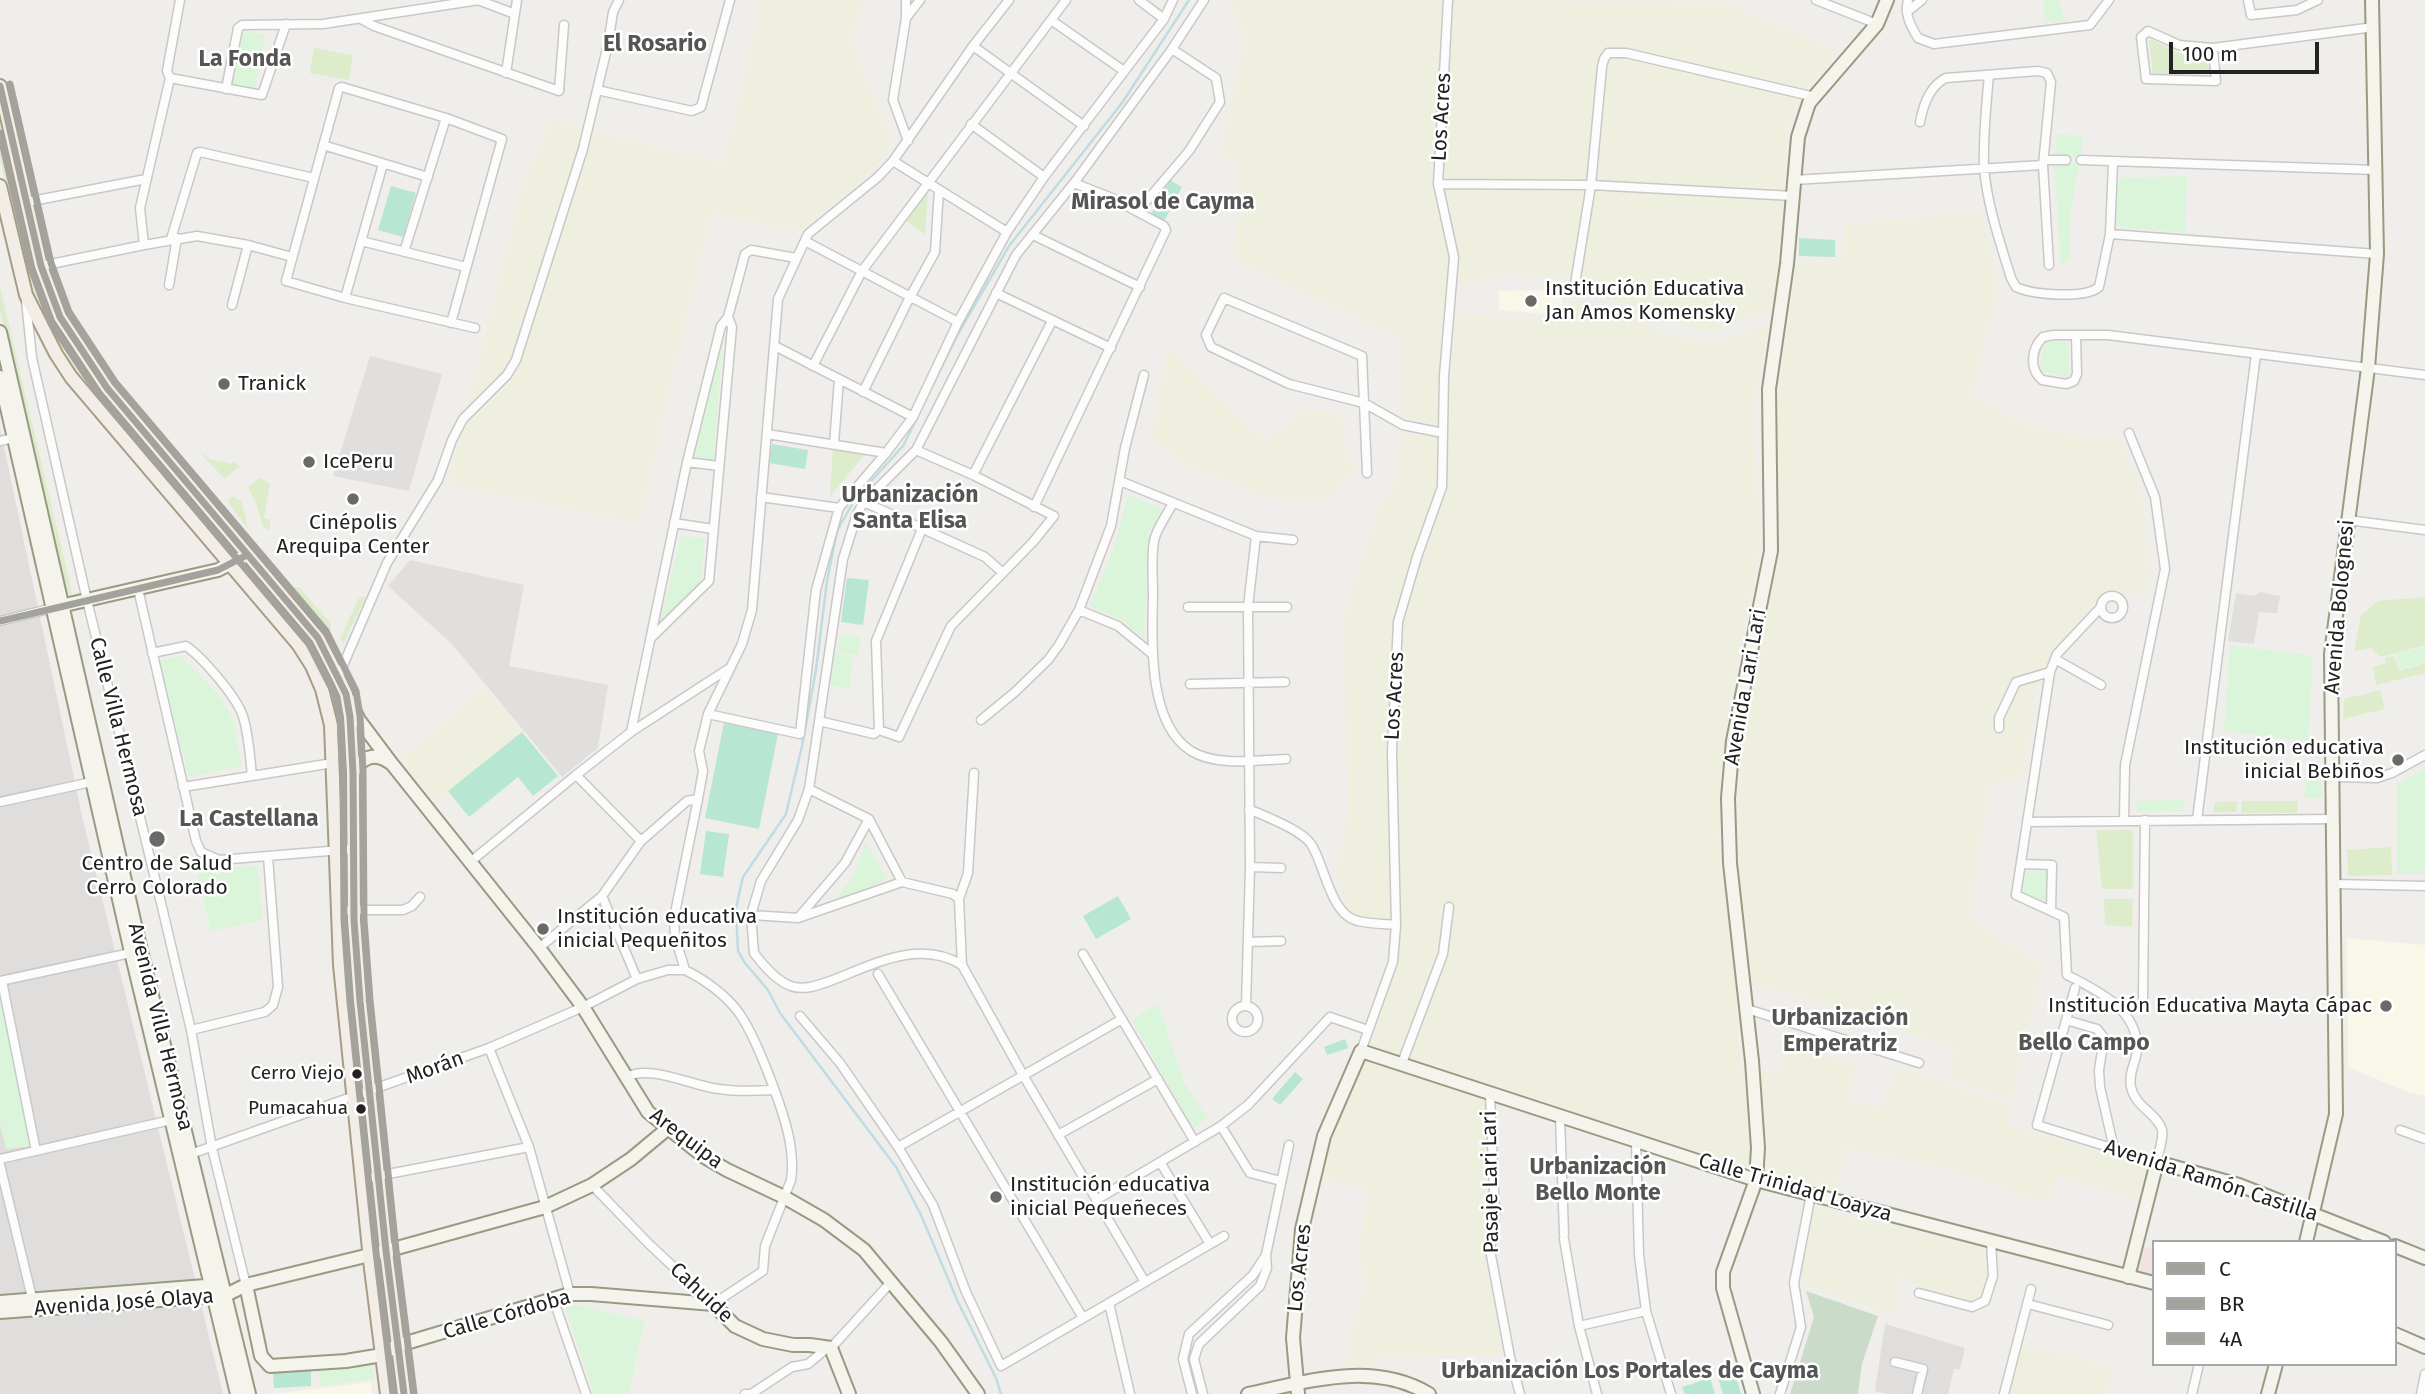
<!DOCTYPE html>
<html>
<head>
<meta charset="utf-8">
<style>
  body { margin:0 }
  #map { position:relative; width:2425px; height:1394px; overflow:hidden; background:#f0eeeb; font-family:"Fira Sans",sans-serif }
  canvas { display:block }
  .legend { position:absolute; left:2152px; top:1240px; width:245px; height:126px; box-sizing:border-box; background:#fff; border:2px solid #a7a7a7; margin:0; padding:9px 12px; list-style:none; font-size:21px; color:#222 }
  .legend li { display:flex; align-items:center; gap:14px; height:35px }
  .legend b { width:35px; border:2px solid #a7a7a7 }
  .scale { position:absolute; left:2169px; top:42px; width:150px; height:32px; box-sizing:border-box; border:4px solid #222; border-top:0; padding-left:9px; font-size:21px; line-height:24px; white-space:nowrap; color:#222; -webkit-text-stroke:5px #fff; paint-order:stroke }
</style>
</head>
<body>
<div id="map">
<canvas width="2425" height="1394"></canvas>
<ul class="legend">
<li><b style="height:9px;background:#a4a29c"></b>C</li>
<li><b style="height:9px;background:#a4a29c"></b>BR</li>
<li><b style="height:9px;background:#a4a29c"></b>4A</li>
</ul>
<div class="scale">100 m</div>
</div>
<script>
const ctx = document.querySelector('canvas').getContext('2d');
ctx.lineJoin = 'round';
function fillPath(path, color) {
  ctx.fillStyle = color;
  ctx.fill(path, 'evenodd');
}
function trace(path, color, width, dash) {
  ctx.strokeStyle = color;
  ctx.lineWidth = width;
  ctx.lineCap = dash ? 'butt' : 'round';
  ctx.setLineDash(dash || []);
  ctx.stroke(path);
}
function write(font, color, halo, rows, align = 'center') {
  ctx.font = font + ' "Fira Sans",sans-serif';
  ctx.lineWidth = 5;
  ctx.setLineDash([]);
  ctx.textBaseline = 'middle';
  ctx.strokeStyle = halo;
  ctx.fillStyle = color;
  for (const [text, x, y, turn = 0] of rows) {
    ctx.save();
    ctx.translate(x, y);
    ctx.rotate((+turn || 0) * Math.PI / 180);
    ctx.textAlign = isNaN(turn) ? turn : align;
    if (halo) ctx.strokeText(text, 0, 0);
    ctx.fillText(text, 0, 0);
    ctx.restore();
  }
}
fillPath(new Path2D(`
  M0 428 82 816 223 1394H0Z
  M1885 1324 1965 1348 1960 1369H1954L1948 1394H1887L1875 1391Z`), '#dfdedc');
fillPath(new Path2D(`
  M2143 1247 2154 1249V1278L2135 1273Z`), '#f1e3e1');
fillPath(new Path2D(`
  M1564 290 1561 315 1499 310V291Z
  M2347 938 2425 945V1096L2407 1092 2348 1067Z
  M371 1382 372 1394H272Z`), '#f8f7e8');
fillPath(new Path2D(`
  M762 0H864L850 38 891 140 875 170 798 231 710 213 639 522 447 485 519 197 551 120 724 164Z
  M1229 0H1444L1431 187 1450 258 1438 424 1401 417V339L1233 259 1241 165 1221 153 1246 37Z
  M1451 0 1722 2 1839 51 1800 95 1787 127 1777 276 1770 311 1714 330 1693 329 1582 289V277L1504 273 1461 284 1453 224 1443 186Z
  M1982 212 1998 288 1972 397 2027 426 2094 440 2118 437 2141 491 2151 571 2148 593 2102 594 2057 648 2045 669 2038 672 2032 728 2021 779 1990 785 1968 916 2042 967 2011 1101 1948 1079 1956 1049 1826 1005 1751 983 1739 875 1741 751 1777 551 1775 417 1797 261 1841 263 1844 224Z
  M1572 298 1682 338 1715 343 1768 324 1753 411 1761 540 1728 706 1718 837 1732 953 1741 1066 1750 1118 1748 1167 1495 1085 1485 1090 1490 1219 1484 1256 1502 1355 1379 1357 1372 1366H1345L1365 1283 1359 1254 1368 1190 1320 1177 1328 1141 1369 1049 1399 960 1398 922 1352 918 1335 876 1348 813 1343 621 1375 517 1398 477 1402 434 1448 439 1454 314 1569 322Z
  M1168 346 1265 441 1308 410 1341 414 1347 460 1359 466 1327 502 1264 497 1182 462 1151 438Z
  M486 689 522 732 436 802 401 759Z
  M1786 1043 1857 1066 1847 1096 1879 1109 1900 1067 2009 1106 2006 1124 2149 1167 2141 1202 2057 1176 2048 1204 1938 1167 1845 1148 1834 1199 1761 1175 1759 1071 1777 1074Z
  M1812 1208 1987 1250 1986 1283 1979 1309 1949 1301 1900 1276 1894 1315 1801 1283Z
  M2022 1345 2115 1368 2106 1394H2010Z`), '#efefdf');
fillPath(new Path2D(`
  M2151 39 2175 52 2207 57 2210 74H2153L2149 41Z
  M314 48 353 55 349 80 310 73Z
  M0 111 38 278 48 308 62 334 84 369 228 540 221 546 77 375 53 339 39 309 29 281 0 158Z
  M925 192 928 195 925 234 902 218Z
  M0 287 71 588 72 596 64 591 0 310Z
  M833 448 867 452 830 496Z
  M200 453C204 454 206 456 209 458 215 461 224 461 231 464L233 462 240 466 225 479Z
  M260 478 270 484 264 518 270 520V530L263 527 256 503 248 487Z
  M232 496 242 502 248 529 227 501Z
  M255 577 328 664 343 706 349 766 338 768 331 702 250 581Z
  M292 587 300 588 331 624 330 632Z
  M366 596 365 599 343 644 340 638 359 598Z
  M2425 597V645L2380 657 2371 648 2354 651 2361 615 2378 601Z
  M2394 656 2399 671 2425 663V673L2376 685 2373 667 2386 663 2385 658Z
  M2380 690 2385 709 2343 719 2344 699Z
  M349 772 348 844H343L338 773Z
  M2238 801 2236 812H2213L2215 802Z
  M2242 801H2298L2297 813H2241Z
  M2096 830H2133V889H2102Z
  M2391 847 2392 875 2348 876 2347 850Z
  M2104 899H2133L2132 927 2105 925Z
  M342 923H347L363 1080H359Z
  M362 1112H365L372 1170H367Z
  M369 1185H373L378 1239 374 1240Z
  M377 1271H382L388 1334 384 1335Z`), '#ddeccb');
fillPath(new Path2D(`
  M1806 1291 1878 1316 1862 1364 1858 1394H1790L1814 1317Z`), '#cadbca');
fillPath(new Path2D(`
  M2043 0H2059L2066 22H2045Z
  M233 29 265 35 255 91 223 85Z
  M2057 134 2083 136 2081 158 2055 157Z
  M2054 162 2079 164 2070 218 2069 259 2061 266Z
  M2187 176 2185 233 2119 227 2115 224 2117 183 2123 178Z
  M724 331 713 464 693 459Z
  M2046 342H2068L2069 378 2039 370Z
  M1128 495 1164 510 1148 534 1144 639 1124 621 1090 606 1116 542Z
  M681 536 705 538 701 580 660 624Z
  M840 635 860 637 858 655 838 653Z
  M2230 645 2313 656 2308 741 2224 731Z
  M2425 647V662L2400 669 2396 654Z
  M834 654 853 657 849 689 830 685Z
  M181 656 217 693 232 717 242 766 189 777 159 661Z
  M2308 769 2321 770 2322 798H2304Z
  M2425 769V874H2397V784Z
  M2184 800 2182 811 2137 812 2136 801Z
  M866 842 887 879 830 906 854 875Z
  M258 866 262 920 211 931 196 869Z
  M2025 871H2046L2050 900 2040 906 2023 893Z
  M0 995 32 1146 6 1149 0 1124Z
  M1158 1004 1184 1082 1207 1118 1193 1129 1132 1020Z
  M578 1305 645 1321 628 1394H594L565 1308Z
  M372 1362 374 1379 320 1386 318 1367Z`), '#daf5da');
fillPath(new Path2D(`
  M1170 180 1182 187 1163 223 1150 216Z
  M391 186 416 193 403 237 378 230Z
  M1799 238 1835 240V257L1799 256Z
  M772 444 808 450 805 469 769 463Z
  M847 578 869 580 863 625 841 622Z
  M724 723 778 734 759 829 705 818Z
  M522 732 558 776 533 796 518 777 469 817 448 791Z
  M706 831 729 834 723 877 700 874Z
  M1118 896 1131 919 1096 939 1083 916Z
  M1345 1039 1348 1048 1327 1055 1324 1047Z
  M1295 1072 1303 1079 1280 1105 1272 1099Z
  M1734 1369 1741 1394H1723L1717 1374Z
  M311 1370V1386L274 1388 273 1371Z
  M1710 1378 1715 1394H1685L1682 1387Z`), '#b7e6d2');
fillPath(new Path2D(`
  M370 356 442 374 409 491 333 476Z
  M410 560 524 585 509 666 608 685 598 748 562 777 452 644 388 586Z
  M2260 592 2280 596 2277 613 2259 612 2254 644 2228 641 2236 593 2254 596Z`), '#e0dfde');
trace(new Path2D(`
  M921 409 958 334 1009 246 1122 103 1189 0
  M917 418 903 446 855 499 837 531 827 581 816 670 802 746 786 814 743 877 740 890 736 909 738 951 745 963 768 990 780 1013 896 1167 921 1215 958 1302 996 1378 1001 1394`), '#bfdbe3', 2.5);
const street = new Path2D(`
  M478 0 515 14
  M906 0V18L893 100 908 141
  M1139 0 1164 19
  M1816 0 1877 24
  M1908 0C1904 15 1911 26 1918 38L1934 44 2090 25 2109 0
  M2248 0 2251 15 2297 10 2318 0
  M1907 12 1922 0
  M906 18 920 0
  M361 19 374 26 559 91 564 25
  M1051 20 1124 71
  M973 46 1084 126
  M2213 48 2216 81 2146 79 2141 37 2148 31 2179 45 2213 48 2374 27
  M506 73 517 0
  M1989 75C1986 106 1983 136 1984 167 1987 205 2000 242 2011 278L2016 287C2033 295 2085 299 2099 287L2110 234 2113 163
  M170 78 262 95 286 24
  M226 89 238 28 242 25 323 24 479 0
  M597 90 692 111 701 107 730 0
  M1920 122C1923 106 1929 86 1946 78L2038 71 2047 73 2051 82 2043 165 2049 265
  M971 124 1044 177
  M323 145 428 177
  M2044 160H2066
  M2081 160 2376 170
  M893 161 1007 232
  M1794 180 2043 165
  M1438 184 1591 185 1793 196
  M27 202 146 179
  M1138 211 1189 151 1220 102 1216 78 1172 49
  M2110 234 2377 254
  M1033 235 1140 287
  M171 239 197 153 200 152 314 178
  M361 241 466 267
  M805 241 958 322
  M144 245 140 208 170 78 167 71 180 0
  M404 252 446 118
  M41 266 144 245 197 236 248 245 292 257
  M1575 284 1591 185 1602 67 1604 59 1608 53H1626L1815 97
  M169 285 177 238
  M996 293 1111 348
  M345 298 383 164
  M26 301 32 358 86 596 162 907 191 1030 212 1148 246 1285
  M232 305 248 245
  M451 323 502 139 446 118 342 87 339 88 286 281 345 298 475 328
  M2076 336 2077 374 2074 381 2066 384 2042 380C2029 369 2031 349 2043 337L2054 335H2108L2425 375
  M775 346 913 417
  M813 366 862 271 1066 0
  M863 392 910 297 935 252 939 190
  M767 434 886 453
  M0 441 18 437
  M834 444 839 379
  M687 462 719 466
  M1367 473 1362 356 1224 298 1206 335 1211 347 1289 384 1364 403 1403 425 1443 433
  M973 475 1052 321
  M1120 481 1256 536 1248 607 1250 867 1246 1006
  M761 497 839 508
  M864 502 985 557 1003 573
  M1173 503C1167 515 1156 529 1154 541 1151 559 1153 578 1153 595 1152 640 1147 723 1191 751 1217 767 1257 760 1286 759
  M1034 507 1166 230 1164 226 1112 198 1074 183
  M2348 520 2425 530
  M674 523 713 529
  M1256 536 1293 540
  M138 589 196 841 201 852 219 860 353 849
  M2101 607a11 11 0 1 1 22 0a11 11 0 1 1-22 0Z
  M1188 607H1287
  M1079 610 1118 626 1152 654
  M0 621 53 608
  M651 638 709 581 732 327 728 317
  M152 653 186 646C203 658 240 700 244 720 249 738 250 757 252 776
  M2055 659 2101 685
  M338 677 387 563 438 480 452 440 463 419 507 375 516 360 583 149 608 44 613 12 619 0
  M1190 684 1285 682
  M708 714 800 734 816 590 839 508 886 453 913 417 958 322 1007 232 1044 177 1164 19 1173 0
  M981 720 1015 692 1048 660 1059 645 1079 610 1111 526 1125 448 1144 375
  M819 721 874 734 879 730 899 737 951 626 1033 542 1054 516 973 475 916 450
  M1999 728V718L2016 682 2050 672
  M879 730 876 641 922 529
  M631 732 687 462 721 326 728 317 745 254 751 250 796 258
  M576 775 641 841
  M2333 777 2377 778 2392 773 2425 755
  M183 787 333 763
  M809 789 869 819 902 882
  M0 802 96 781
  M1249 809C1266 817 1300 829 1311 844 1325 865 1330 915 1358 921 1370 924 1384 924 1396 925
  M2124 820 2125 765 2165 569 2155 497 2129 433
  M2197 820 2256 354
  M2027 822 2334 819
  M469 863 576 775 631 732 728 669
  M2021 864 2052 865 2051 911
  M1250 867 1281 868
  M2335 884 2425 886
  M602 896 637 979
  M337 910H403L412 906 420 897
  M751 915 798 918 902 882 953 894 959 899
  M798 918 845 863 869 819
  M1248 942 1281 941
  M539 948 602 896 641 841 687 801 698 799
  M1083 954 1195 1142
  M962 965 959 899 968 873 974 773
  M878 974 1083 1318
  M0 981 135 952
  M2 981 36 1151
  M2075 988 2037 1125 2157 1162C2158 1153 2164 1139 2162 1130 2158 1114 2135 1107 2131 1087 2128 1073 2136 1063 2137 1050 2139 1010 2097 990 2067 975L2064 917 2016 895 2050 672 2057 654 2101 607
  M2143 998 2145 820
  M1232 1019a13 13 0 1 1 26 0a13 13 0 1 1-26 0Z
  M1747 1009 1919 1063
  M800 1016 840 1063 898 1147 933 1205 966 1292 1001 1366 1224 1236
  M2066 1020 2097 1029 2104 1038 2099 1070 2100 1087 2114 1149
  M191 1030 265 1012 273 1005 278 987 268 857
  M489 1048 529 1147 570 1294
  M1361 1051 1393 962 1396 925 1392 752 1398 622 1417 557 1442 487 1444 376 1454 257 1438 184 1448 0
  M1402 1063 1443 954 1449 907
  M625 1078C648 1063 692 1086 719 1089 737 1092 756 1091 774 1090
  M1490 1093 1495 1215 1490 1250 1510 1357 1520 1394
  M1560 1116 1564 1234
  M1221 1126 1250 1173 1281 1181
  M2400 1130 2425 1139
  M1058 1135 1158 1079
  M1636 1141 1639 1255 1646 1311 1671 1394
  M898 1147 1122 1019
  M188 1155 489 1048 583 1007 637 979 668 970H685
  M0 1159 171 1120
  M1160 1162 1210 1244
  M0 1165 33 1302
  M362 1179 529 1147
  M592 1185 649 1244 713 1304 763 1271 765 1246 791 1180C793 1168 792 1155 790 1143 785 1113 755 1032 736 1009 722 992 705 980 685 970L675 937 674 918 698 799 703 771 699 751 708 714 742 644 752 610 778 299 808 234 878 177 893 161 973 46 1009 0
  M1096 1200 1221 1126 1248 1105 1330 1017 1368 1030
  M1564 1239 1579 1326 1597 1394
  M1145 1282 1023 1075 962 965C920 939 874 964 833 980 819 985 804 991 791 986 776 981 763 965 754 953L751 915 761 881 798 820 809 789 843 559 857 514 864 502 916 450 1016 255 1074 183 1172 49 1204 0
  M1919 1293 1972 1307 1985 1301 1993 1276 1991 1241
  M554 1301 586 1394
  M1109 1303 1130 1394
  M2028 1304 2108 1325
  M1579 1326 1646 1311
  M831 1348 892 1281
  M1895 1362 1923 1369 1917 1394
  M745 1394H751L792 1367 808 1364 827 1348
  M1192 1394 1183 1359 1189 1334 1253 1275 1266 1255
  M1203 1394 1194 1359 1199 1344 1260 1286 1267 1268 1266 1255 1289 1145
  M1780 1394 1801 1327 1794 1283 1811 1194
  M2004 1394 2031 1289
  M2192 1394 2199 1364
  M2421 1394 2425 1374`);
const secondary = new Path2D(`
  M0 332 138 938 249 1394
  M0 377 131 952 237 1394
  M56 607 218 570 247 555
  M349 700 359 720 392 764 539 948 583 1007 648 1112 703 1156 727 1170 784 1197 824 1220 864 1250 941 1342 978 1394
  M353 773C361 758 374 751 389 762
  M2306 1242 2336 1114 2331 654 2368 368 2377 254 2372 0
  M2395 1246 2425 1258
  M2128 1277 2157 1162 2239 1185 2384 1242
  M246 1285 261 1356 270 1366 346 1361 382 1355 396 1346 570 1294H591L713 1304 735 1326 763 1339 793 1345H810L831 1348 849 1394
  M0 1302 218 1285
  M0 1312 226 1295 246 1285 386 1251 545 1207 592 1185 631 1159 667 1129
  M2395 1334 2425 1347
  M1248 1394C1307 1382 1372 1360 1429 1394
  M1298 1394 1293 1338 1302 1229 1324 1136 1361 1051 1756 1180 2154 1283
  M1753 1394 1723 1288V1272L1756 1180 1758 1148 1752 1061 1730 863 1728 798 1733 741 1771 551 1769 389 1787 264 1798 137 1809 103 1877 24 1887 0
  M2268 1394 2276 1364`);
const primary = new Path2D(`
  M0 86 41 266 60 317 107 388 318 638 338 677 346 694 350 717 353 773 354 920 360 1001 386 1251 404 1394
  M0 186 26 295 56 354 71 377 298 644 312 666 322 689 331 725 340 965 371 1269 387 1394`);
trace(street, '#c9c8c7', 11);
trace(secondary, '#999a82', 16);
trace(primary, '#a79c86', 16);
trace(street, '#fdfcfc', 8);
trace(secondary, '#f4f4ed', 12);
trace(primary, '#f3ede7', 12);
trace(new Path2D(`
  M0 86 41 266 60 317 107 388 318 638 346 694 350 717 353 773 354 920 360 1001 386 1251 404 1394
  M0 621 218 570 247 555`), '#a4a29c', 7);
trace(new Path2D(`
  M0 133 31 268 51 323 99 395 309 644 336 697 340 718 343 773 344 920 350 1002 376 1252 393 1394`), '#a4a29c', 7);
trace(new Path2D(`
  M10 84 51 263 69 312 115 382 326 631 356 691 360 716 363 772 364 920 370 1000 396 1250 414 1393`), '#a4a29c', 7);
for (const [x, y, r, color] of [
  [1531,301,7,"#6a6968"],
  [224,384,7,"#6a6968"],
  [309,462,7,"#6a6968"],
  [353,499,7,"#6a6968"],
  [2398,760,7,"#6a6968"],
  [157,839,9,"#6a6968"],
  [543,929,7,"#6a6968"],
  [2386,1006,7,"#6a6968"],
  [357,1074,6,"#222"],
  [361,1109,6,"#222"],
  [996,1197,7,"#6a6968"]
]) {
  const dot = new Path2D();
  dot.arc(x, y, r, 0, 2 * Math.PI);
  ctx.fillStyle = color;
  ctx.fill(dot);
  trace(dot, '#fff', 2.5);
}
write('19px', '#222', '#fff', [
  ["Cerro Viejo",344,1074],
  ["Pumacahua",348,1109]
], 'right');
write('21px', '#222', '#fff', [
  ["Los Acres",1442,117,-87],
  ["Avenida Bolognesi",2340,607,-85],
  ["Avenida Lari Lari",1746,687,-80],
  ["Los Acres",1395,696,-87],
  ["Calle Villa Hermosa",118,727,76],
  ["Avenida Villa Hermosa",160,1027,76],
  ["Morán",435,1068,-20],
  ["Arequipa",686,1139,37],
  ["Avenida Ramón Castilla",2211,1181,18],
  ["Pasaje Lari Lari",1491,1182,-91],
  ["Calle Trinidad Loayza",1795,1188,16],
  ["Los Acres",1300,1268,-84],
  ["Cahuide",701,1293,43],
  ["Avenida José Olaya",124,1303,-4],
  ["Calle Córdoba",507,1315,-16]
]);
write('21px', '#222', '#fff', [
  ["Institución Educativa",1545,289],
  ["Jan Amos Komensky",1545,313],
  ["Tranick",238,384],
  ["IcePeru",323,462],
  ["Cinépolis",353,523,"center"],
  ["Arequipa Center",353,547,"center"],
  ["Institución educativa",2384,748,"right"],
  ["inicial Bebiños",2384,772,"right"],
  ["Centro de Salud",157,864,"center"],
  ["Cerro Colorado",157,888,"center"],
  ["Institución educativa",557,917],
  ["inicial Pequeñitos",557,941],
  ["Institución Educativa Mayta Cápac",2372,1006,"right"],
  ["Institución educativa",1010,1185],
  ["inicial Pequeñeces",1010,1209]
], 'left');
write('bold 23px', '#555', '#fff', [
  ["El Rosario",655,45],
  ["La Fonda",245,60],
  ["Mirasol de Cayma",1163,203],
  ["Urbanización",910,496],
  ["Santa Elisa",910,522],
  ["La Castellana",249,820],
  ["Urbanización",1840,1019],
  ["Emperatriz",1840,1045],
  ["Bello Campo",2084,1044],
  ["Urbanización",1598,1168],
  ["Bello Monte",1598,1194],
  ["Urbanización Los Portales de Cayma",1630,1372]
]);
</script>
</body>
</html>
